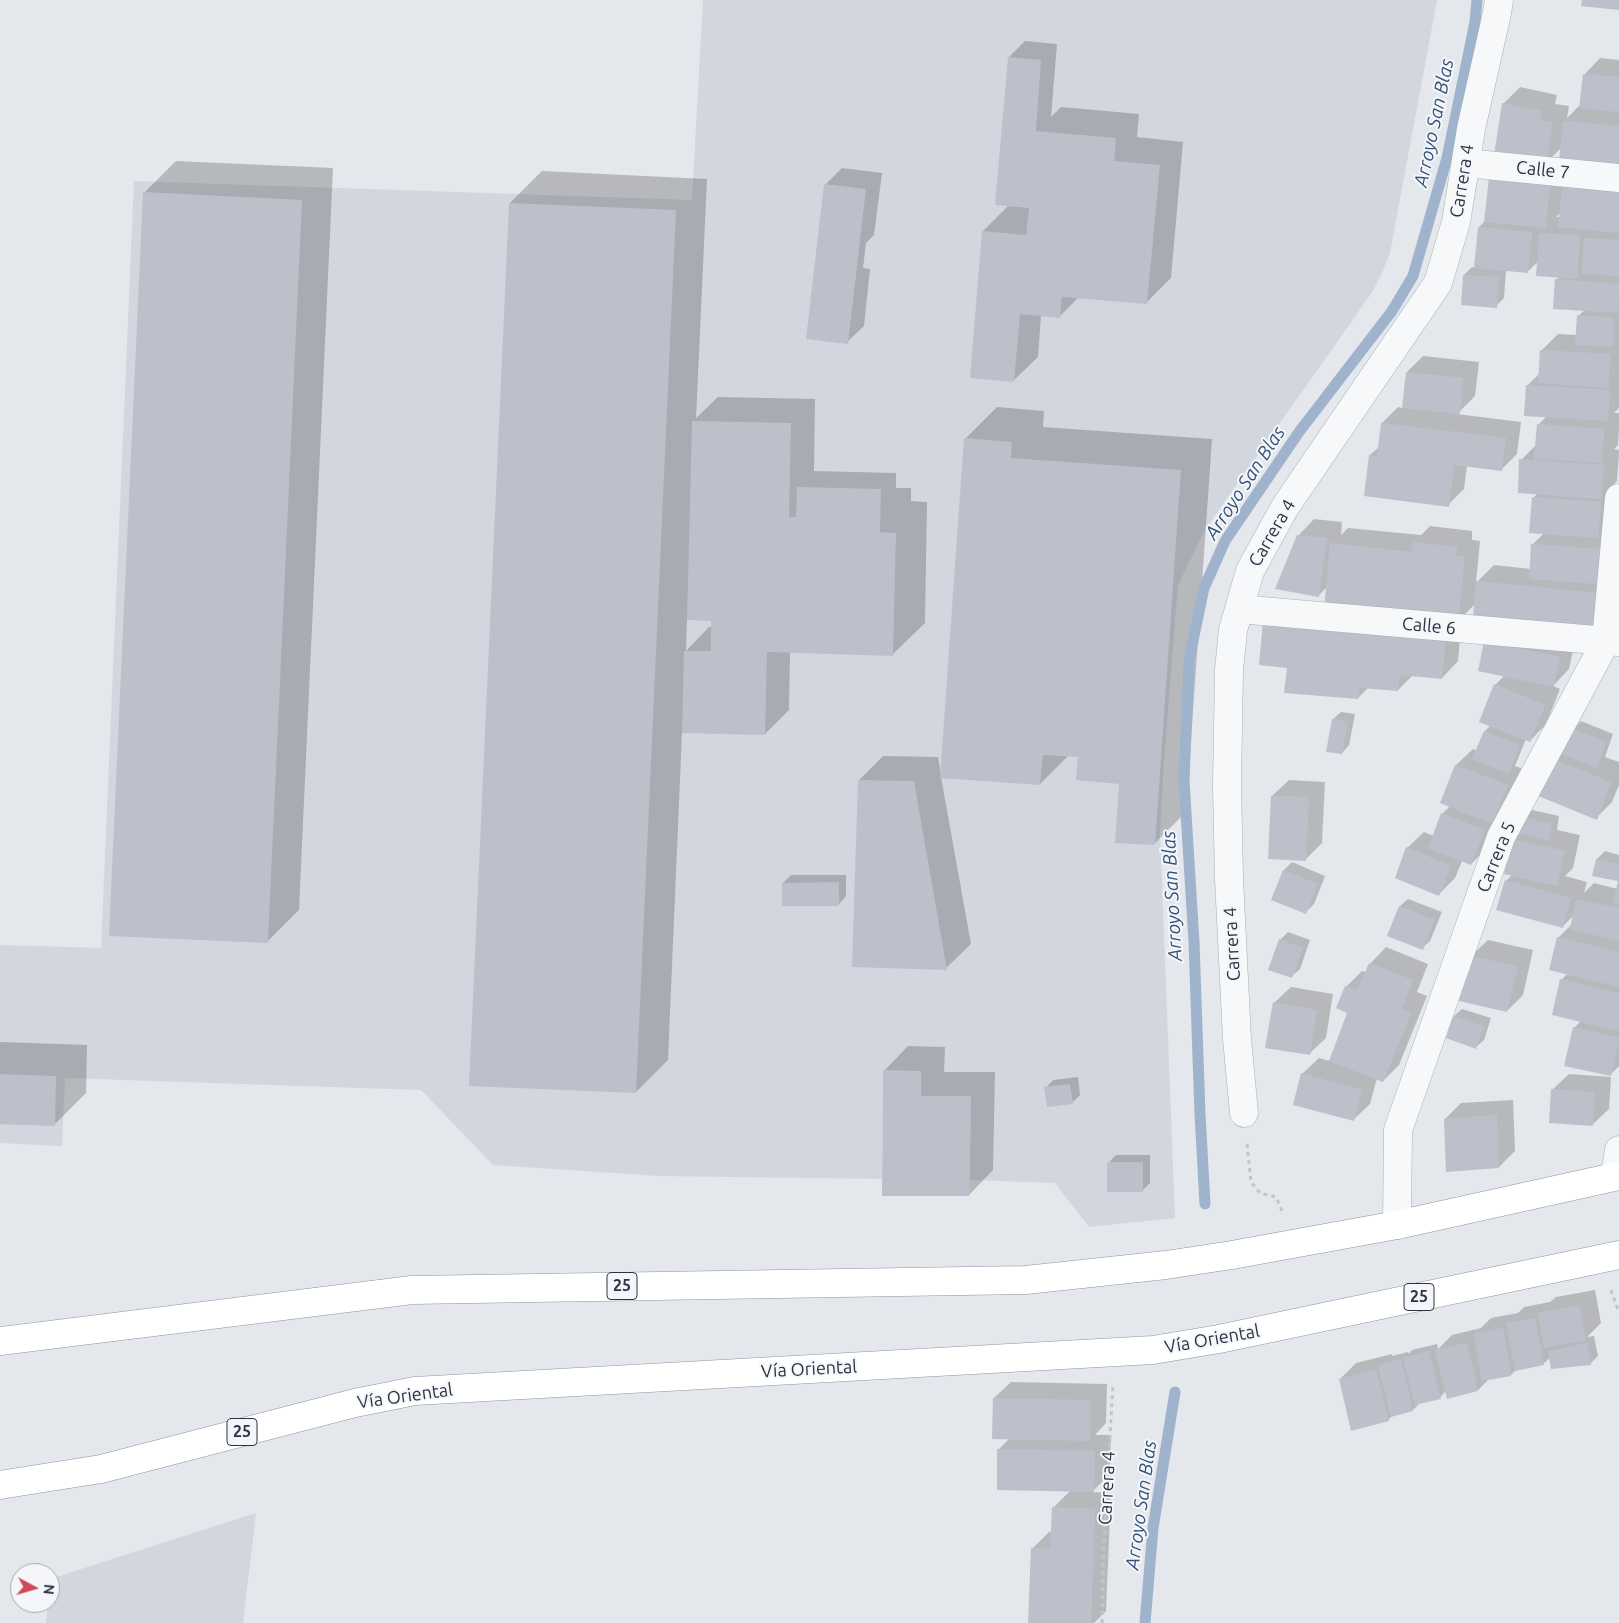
<!DOCTYPE html>
<html>
<head>
<meta charset="utf-8">
<style>
  body { margin:0 }
  #map { position:relative; width:1619px; height:1623px; overflow:hidden; background:#e4e7ec; font-family:Ubuntu,sans-serif }
  canvas { display:block }
  .north { position:absolute; left:10px; top:1563px; width:50px; height:50px; box-sizing:border-box; background:#f4f6f9; border:1px solid #a4a8b1; border-radius:50%; rotate:96deg; font-size:14px; font-weight:700; line-height:20px; text-align:center; color:#2b3445 }
  .north::after { content:''; display:block; margin:auto; width:18px; height:22px; background:#d1495b; clip-path:polygon(50% 0,100% 100%,50% 72%,0 100%) }
</style>
</head>
<body>
<div id="map">
<canvas width="1619" height="1623"></canvas>
<div class="north">N</div>
</div>
<script>
const ctx = document.querySelector('canvas').getContext('2d');
ctx.lineJoin = 'round';
function fillPath(path, color) {
  ctx.fillStyle = color;
  ctx.fill(path, 'evenodd');
}
function trace(path, color, width, dash) {
  ctx.strokeStyle = color;
  ctx.lineWidth = width;
  ctx.lineCap = dash ? 'butt' : 'round';
  ctx.setLineDash(dash || []);
  ctx.stroke(path);
}
function write(font, color, halo, rows, align = 'center') {
  ctx.font = font + ' Ubuntu,sans-serif';
  ctx.lineWidth = 4;
  ctx.setLineDash([]);
  ctx.textBaseline = 'middle';
  ctx.strokeStyle = halo;
  ctx.fillStyle = color;
  for (const [text, x, y, turn = 0] of rows) {
    ctx.save();
    ctx.translate(x, y);
    ctx.rotate((+turn || 0) * Math.PI / 180);
    ctx.textAlign = isNaN(turn) ? turn : align;
    if (halo) ctx.strokeText(text, 0, 0);
    ctx.fillText(text, 0, 0);
    ctx.restore();
  }
}
fillPath(new Path2D(`
  M703 0H1437L1390 253 1382 273 1373 291 1206 528 1178 585 1164 762 1160 833 1175 1218 1089 1227 1055 1183 970 1180 971 1096H921V1071H883L882 1179 659 1176 493 1165 421 1090 65 1078 62 1146 0 1143V945L101 948 134 181 692 200Z
  M256 1513 243 1623H46L48 1603H50V1579Z`), '#d2d6de');
fillPath(new Path2D(`
  M1025 41 1057 44 1051 117 1061 107 1139 114 1137 137 1183 142 1171 278 1147 302 1079 297 1059 317 1041 315 1038 357 1013 381 983 231 1009 205V57Z
  M1600 58 1619 60V166L1562 147 1546 163 1503 104 1520 87 1557 95 1555 104 1569 106 1567 118 1580 105 1584 75Z
  M176 161 333 168 299 910 267 942 144 193Z
  M842 168 882 173 874 235 866 243 863 268 870 269 864 326 847 342 808 338 826 184Z
  M542 171 707 179 696 418 718 397 815 399 814 471 896 473V488H911V501L927 502 925 623 893 654 790 652 789 710 765 734 682 732 668 1060 636 1092 510 203ZM687 619 713 620 712 627H709L686 651Z
  M1619 175V408L1614 413H1619V429L1618 445 1614 449 1619 450V453L1617 481 1612 486H1617L1611 612 1475 604 1462 617 1458 661 1442 678 1413 675 1398 690 1369 687 1358 698 1326 605 1327 587 1319 595 1298 536 1314 519 1342 522 1341 535 1348 528 1421 535 1430 526 1472 531V540L1480 541 1476 583 1494 565 1531 569 1532 545 1544 533 1533 498 1538 493 1521 460 1537 444 1538 425 1547 416 1527 386 1540 373 1542 350 1558 334 1577 335 1578 316 1585 310 1556 280 1560 276 1539 261 1527 272 1506 270 1504 298 1496 306 1464 275 1472 267 1475 268 1479 227 1486 220 1490 177ZM1561 212 1560 217H1556Z
  M1423 356 1479 362 1475 396 1457 414 1521 422 1517 454 1501 470 1467 466 1464 489 1448 505 1370 455 1379 447 1382 423 1398 407 1403 408 1407 372Z
  M997 407 1044 411 1043 427 1212 439 1186 812 1154 844 1121 783 1079 756 1069 755 1040 784 941 777 971 944 946 968 859 780 883 756 938 757 941 774 965 439Z
  M1575 641 1569 669 1553 686 1560 689 1546 724 1530 741 1526 739 1515 766 1523 769 1487 848 1471 864 1462 861 1455 878 1439 894 1407 848 1424 832 1434 836 1442 814 1450 806 1442 803 1456 765 1473 749 1477 751 1485 731 1491 725 1495 685 1504 676 1485 642Z
  M1341 712 1355 714 1349 745 1342 753 1333 719Z
  M1581 721 1613 734 1605 757 1619 762V785L1612 802 1596 818 1552 758 1573 729Z
  M1289 780 1325 782 1322 843 1305 860 1272 796Z
  M1532 810 1559 816 1557 830 1580 835 1573 868 1565 876 1587 882 1584 893 1594 883 1618 889 1619 882V1066L1610 1075 1574 1028 1581 1021 1561 980 1568 973 1558 938 1572 924 1574 915 1563 926 1506 881 1513 874V840L1520 833 1524 817Z
  M1605 851 1619 855V880L1593 875 1597 859Z
  M1292 862 1325 876 1314 904 1306 912 1273 899 1284 870Z
  M791 875H846V896L839 904 783 883Z
  M1408 899 1442 912 1430 941 1422 948 1400 906Z
  M1288 932 1310 940 1300 969 1292 976 1280 940Z
  M1488 940 1533 950 1523 995 1507 1011 1471 956Z
  M1386 947 1428 964 1417 992 1427 996 1399 1065 1383 1081 1377 1078 1370 1104 1353 1120 1302 1074 1319 1058 1330 1061 1349 1012 1346 987 1362 971 1365 972 1370 964Z
  M1291 987 1333 994 1326 1038 1309 1054 1274 1003Z
  M1462 1009 1491 1018 1484 1040 1476 1047 1454 1016Z
  M0 1042 87 1045 86 1093 54 1125 0 1124Z
  M908 1046 945 1047 944 1072H995L993 1170 969 1195 884 1071Z
  M1569 1074 1611 1077 1609 1109 1592 1125 1552 1090Z
  M1078 1077 1080 1095 1072 1103 1046 1088 1053 1080Z
  M1513 1100 1515 1151 1499 1167 1445 1119 1461 1103Z
  M1116 1155H1150V1183L1142 1191 1108 1163Z
  M1595 1290 1601 1323 1587 1337 1594 1336 1598 1356 1590 1364 1551 1357 1543 1364 1517 1369 1511 1375 1489 1379 1478 1390 1448 1397 1446 1391 1440 1397 1421 1402 1413 1410 1393 1415 1388 1420 1340 1379 1356 1363 1392 1354V1356L1408 1352 1409 1354 1412 1350 1437 1344 1438 1349 1452 1335 1481 1328 1491 1318 1518 1313 1524 1307 1550 1302 1556 1297Z
  M1011 1382 1107 1384 1106 1423 1095 1435H1111L1110 1474 1092 1492 1111 1493 1106 1611 1094 1623H1029L1033 1548 1049 1532H1052L1053 1508 1071 1490 999 1449 1010 1438 994 1398Z`), '#0003');
trace(new Path2D(`
  M1205 1204 1200 1114 1194 942 1184 781 1189 660 1204 588 1225 541 1299 432 1392 311 1413 276 1447 158 1475 22 1477 0
  M1145 1623 1153 1528 1175 1392`), '#9fb4cc', 11);
fillPath(new Path2D(`
  M1582 0H1619V10L1581 6Z
  M1008 57 1041 60 1036 131 1116 138 1114 161 1160 165 1147 304 1062 297 1060 318 1020 314 1014 382 970 378 982 231 1026 235 1029 208 995 205Z
  M1583 74 1619 77V112L1579 108Z
  M1502 103 1542 111 1540 120 1553 122 1546 164 1494 155Z
  M1563 121 1619 126V167L1559 161Z
  M1489 177 1550 183 1546 228 1484 222Z
  M824 184 866 189 848 344 806 339Z
  M1562 187 1619 192V233L1558 227Z
  M143 192 302 200 268 943 109 936Z
  M509 203 676 210 636 1093 469 1086Z
  M1478 227 1532 232 1528 273 1474 268Z
  M1539 233 1580 235 1577 279 1536 276Z
  M1584 238 1619 240V276L1582 274Z
  M1463 275 1499 277 1497 308 1461 305Z
  M1555 279 1619 284 1618 313 1553 309Z
  M1577 315 1614 318 1613 347 1575 345Z
  M1540 350 1611 354 1608 388 1538 383Z
  M1406 372 1463 378 1460 414 1402 408Z
  M1526 385 1610 390 1608 421 1524 416Z
  M692 421 791 423 789 517H796L797 487 881 489 880 532 896 533 893 656 767 652 765 735 682 733 684 651H711V621L687 620Z
  M1381 423 1506 438 1502 471 1454 465 1449 507 1364 496 1369 455 1377 456Z
  M1537 424 1604 429 1602 463 1534 459Z
  M964 438 1012 442 1011 458 1181 470 1155 845 1115 843 1119 784 1076 780 1078 757 1043 755 1040 785 940 778Z
  M1519 459 1604 465 1601 499 1518 493Z
  M1532 497 1601 502 1598 538 1529 533Z
  M1297 535 1327 538 1319 597 1275 589Z
  M1413 542 1457 547 1456 556 1465 557 1458 622 1324 610 1330 543 1412 552Z
  M1531 544 1600 549 1597 584 1529 579Z
  M1476 581 1599 593 1595 629 1473 617Z
  M1263 622 1446 634 1442 679 1400 675 1398 691 1360 688 1358 699 1284 693 1287 668 1259 665Z
  M1484 641 1560 657 1554 687 1478 671Z
  M1494 684 1545 705 1530 742 1479 722Z
  M1332 719 1348 722 1342 754 1326 752Z
  M1572 728 1606 742 1597 768 1562 754Z
  M1484 731 1520 745 1509 774 1472 759Z
  M1551 758 1611 782 1597 820 1536 795Z
  M1455 765 1508 785 1492 824 1440 803Z
  M858 780 914 781 947 970 852 967Z
  M1271 796 1309 797 1306 861 1268 859Z
  M1441 813 1485 830 1471 865 1428 848Z
  M1523 817 1552 824 1549 841 1519 833Z
  M1512 839 1565 851 1557 886 1504 874Z
  M1406 847 1451 866 1439 896 1395 878Z
  M1596 859 1619 864V905L1613 904 1618 881 1592 876Z
  M1283 870 1318 884 1306 914 1271 900Z
  M1505 880 1571 898 1563 928 1496 910Z
  M839 882V906H782V883Z
  M1576 899 1619 908V941L1570 929Z
  M1399 906 1435 920 1423 950 1387 936Z
  M1557 937 1619 952V987L1549 970Z
  M1279 939 1303 948 1292 978 1268 970Z
  M1470 956 1518 966 1507 1012 1459 1001Z
  M1369 963 1413 980 1402 1009 1411 1013 1383 1082 1329 1061 1347 1013 1336 1008 1345 986 1357 991Z
  M1560 979 1619 993V1031L1552 1015Z
  M1273 1002 1317 1010 1310 1055 1265 1048Z
  M1453 1016 1484 1026 1476 1049 1446 1038Z
  M1573 1027 1619 1038 1611 1076 1564 1066Z
  M883 1070 921 1071V1096H971L969 1196H882Z
  M1301 1073 1362 1090 1354 1121 1293 1105Z
  M0 1074 56 1076 55 1126 0 1124Z
  M1070 1084 1073 1104 1047 1107 1044 1087Z
  M1551 1089 1595 1092 1593 1126 1549 1123Z
  M1497 1115 1499 1168 1446 1172 1444 1119Z
  M1107 1162H1143V1192H1107Z
  M1579 1305 1586 1340 1544 1348 1538 1313Z
  M1535 1318 1544 1365 1515 1371 1506 1323Z
  M1503 1328 1511 1376 1482 1381 1474 1333Z
  M1467 1343 1478 1391 1447 1399 1435 1350Z
  M1587 1343 1591 1365 1551 1369 1548 1351Z
  M1429 1351 1441 1399 1415 1405 1403 1358Z
  M1401 1359 1413 1411 1391 1417 1378 1365Z
  M1376 1369 1389 1421 1351 1431 1339 1379Z
  M993 1398 1091 1400 1090 1441 992 1439Z
  M997 1449 1095 1451 1094 1492 997 1490Z
  M1052 1507 1095 1509 1091 1623H1028L1031 1548 1050 1549Z`), '#bbc0ca');
const minor = new Path2D(`
  M1466 163 1619 178
  M1239 609 1619 642
  M1244 1113 1237 1039 1229 879 1227 785 1229 670 1233 630 1250 571 1285 507 1438 283 1456 222 1471 129 1497 13 1499 0
  M1615 1176 1619 1150
  M1397 1225 1398 1130 1501 837 1606 641 1619 498`);
const highway = new Path2D(`
  M0 1341 412 1290 1026 1280 1166 1265 1232 1255 1397 1225 1619 1176
  M0 1485 101 1469 355 1403 415 1391 1153 1350 1219 1339 1619 1255`);
trace(minor, '#a9aeb7', 29);
trace(highway, '#8b94a3', 29);
trace(new Path2D(`
  M1247 1144 1251 1182 1260 1193 1276 1197 1283 1213
  M1611 1290 1619 1313
  M1102 1623 1104 1541 1113 1384`), '#c2c5cb', 3, [4, 4]);
trace(minor, '#f7f8fa', 28);
trace(highway, '#fff', 28);
for (const [x, y, w] of [
  [622,1286,30],
  [1419,1297,30],
  [242,1432,30]
]) {
  const box = new Path2D();
  box.roundRect(x - w / 2, y - 13.5, w, 27, 4);
  ctx.fillStyle = '#f4f6f9';
  ctx.fill(box);
  trace(box, '#2b3445', 1);
}
write('bold 16px', '#2b3445', null, [
  ["25",622,1286],
  ["25",1419,1297],
  ["25",242,1432]
]);
write('18px', '#2b3445', '#f4f6f9', [
  ["Calle 7",1543,170,6],
  ["Carrera 4",1462,181,-81],
  ["Carrera 4",1272,533,-60],
  ["Calle 6",1429,626,5],
  ["Carrera 5",1496,857,-68],
  ["Carrera 4",1232,944,-93],
  ["Vía Oriental",1212,1339,-10],
  ["Vía Oriental",809,1369,-3],
  ["Vía Oriental",405,1396,-8],
  ["Carrera 4",1107,1488,-87]
]);
write('italic 19px', '#34527a', '#f4f6f9', [
  ["Arroyo San Blas",1434,123,-78],
  ["Arroyo San Blas",1245,483,-57],
  ["Arroyo San Blas",1172,896,-93],
  ["Arroyo San Blas",1141,1505,-82]
]);
</script>
</body>
</html>
